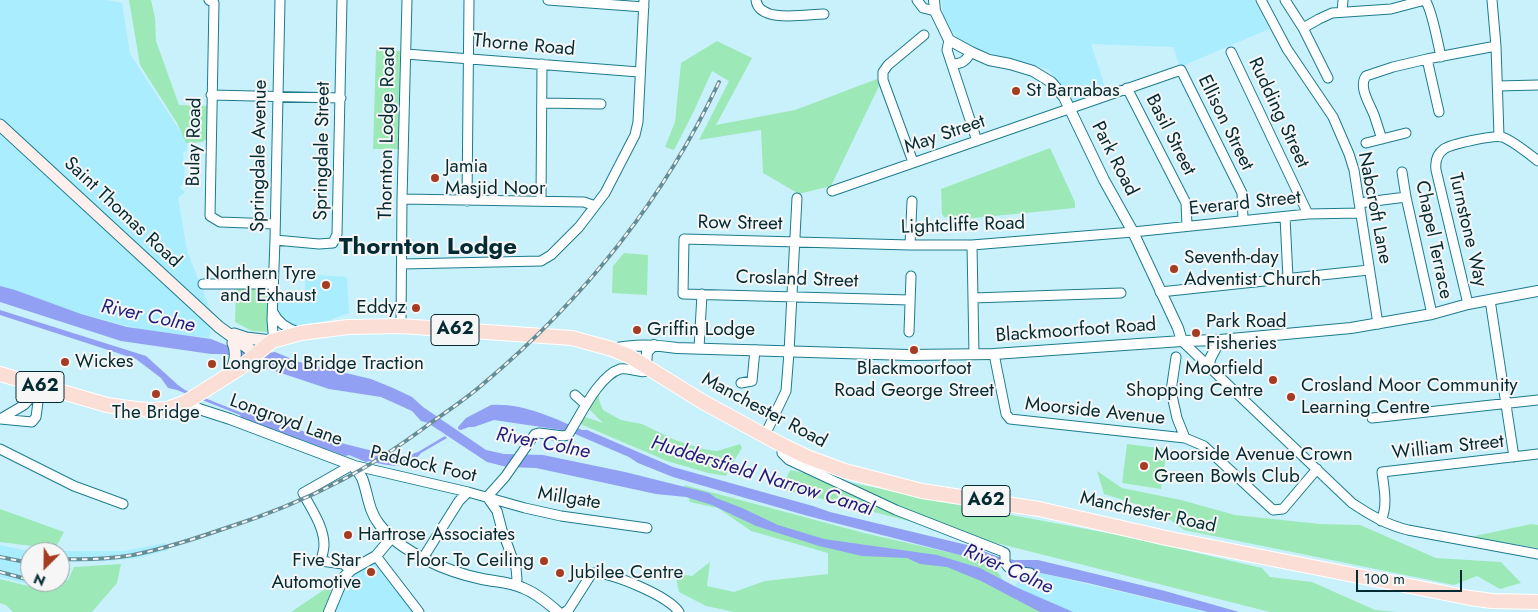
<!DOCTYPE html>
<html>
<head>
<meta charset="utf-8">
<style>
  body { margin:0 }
  #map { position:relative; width:1538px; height:612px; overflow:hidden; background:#c9f1fb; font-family:Jost,sans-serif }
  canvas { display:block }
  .north { position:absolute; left:20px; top:542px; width:50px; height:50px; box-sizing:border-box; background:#f6f6f6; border:1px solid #95a5a8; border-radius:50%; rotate:203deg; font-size:14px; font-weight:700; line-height:20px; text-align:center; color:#042b33 }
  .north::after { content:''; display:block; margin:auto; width:18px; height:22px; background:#a53c22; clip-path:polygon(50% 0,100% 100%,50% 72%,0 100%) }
  .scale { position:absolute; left:1356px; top:570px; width:106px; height:22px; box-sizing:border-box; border:2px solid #042b33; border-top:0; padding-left:6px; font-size:15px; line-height:18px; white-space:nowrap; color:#042b33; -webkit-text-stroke:4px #f6f6f6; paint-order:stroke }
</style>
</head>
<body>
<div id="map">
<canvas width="1538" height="612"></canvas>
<div class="north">N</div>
<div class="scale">100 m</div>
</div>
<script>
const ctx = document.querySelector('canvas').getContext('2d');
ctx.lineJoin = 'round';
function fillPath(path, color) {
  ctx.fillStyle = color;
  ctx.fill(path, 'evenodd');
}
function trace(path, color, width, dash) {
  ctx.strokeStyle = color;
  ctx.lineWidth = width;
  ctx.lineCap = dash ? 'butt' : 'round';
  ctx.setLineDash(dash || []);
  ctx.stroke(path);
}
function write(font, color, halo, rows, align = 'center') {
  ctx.font = font + ' Jost,sans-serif';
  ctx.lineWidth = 4;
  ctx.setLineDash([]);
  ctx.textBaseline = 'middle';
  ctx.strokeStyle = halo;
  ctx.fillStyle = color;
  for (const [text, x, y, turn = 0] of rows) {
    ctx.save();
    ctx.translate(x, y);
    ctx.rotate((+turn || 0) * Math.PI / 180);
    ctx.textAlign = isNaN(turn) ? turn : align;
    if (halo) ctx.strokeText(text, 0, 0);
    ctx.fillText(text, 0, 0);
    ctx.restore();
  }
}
fillPath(new Path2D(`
  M0 0H106L122 3 130 54 182 134 187 135V151L183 152 185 181 180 188 185 192 178 198 187 251 212 314 209 338 139 329 85 315 0 288Z
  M941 0H1254L1269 29 1180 67 1173 47 1091 44 1106 90 1071 104 1059 82 1047 69 983 51 965 45 953 33 944 17Z
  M305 274 347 277 349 313 332 319V320L292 326 281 318 278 313V299L305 300Z
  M165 543 168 550 137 558 109 561 65 562 60 572V552H30V582H45L44 588 0 577V545L28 551H124Z
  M375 561 418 612H333L347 581 353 572Z
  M1024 569 1205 612H1071L1015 587Z`), '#a9edfe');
fillPath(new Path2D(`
  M129 0H151L155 18 156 41 179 105 208 106 207 138 203 142 186 143 177 123 140 65Z
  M717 41 752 58 716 125 795 110 877 79 879 86 831 186 799 194 763 173 761 130 699 140 729 81 712 71 693 113 674 150 665 147 675 122 681 63Z
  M376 50 400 51 398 149H373Z
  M1050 148 1075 202V208L964 219 944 217 942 214 941 189Z
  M624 253 648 255 647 295 612 293 613 266Z
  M236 288H269V332L252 331 235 322Z
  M599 393V400L603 410 621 420 642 424 675 440 703 449 717 451 740 444 742 448 729 469 726 476 708 473 667 461 578 423 582 416 603 423 587 407Z
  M1127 444 1167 449 1161 489 1122 483Z
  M790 470 979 509 1124 536 1262 568 1270 577 1312 582 1375 610 1397 612H1270L782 489Z
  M1097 471 1122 488 1181 500 1235 515 1320 524 1360 525 1436 558 1501 562 1521 583 1500 589 1477 576 1454 585 1184 530 1158 511 1104 494Z
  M684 485 864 533 991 562 1017 601 1018 598 1056 612H734L706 606 679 592 675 573 692 576 710 562 707 586 734 592 765 581 828 574V553L751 531 718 508 690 502Z
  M0 509 64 532 55 549 0 542Z
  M1531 524 1538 525V548L1470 537Z
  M121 564 117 583 92 612H13L6 605 0 603V579L48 591 50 582H60V579L68 580 74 567Z
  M334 583 323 612H291Z`), '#9ce9b7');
fillPath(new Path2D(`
  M0 286 15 290 81 314 127 327 211 339 236 349 269 353 275 352 299 362 371 379 393 388 412 397 423 407 486 450 504 454 543 455 625 472 709 493 716 498 742 508 778 525 824 539 937 555 980 568 1018 588 1073 612H1040L981 581 947 567 920 564 907 558 862 556 819 546 756 526 712 505 686 497 656 494 536 468 507 467 487 462 428 423 421 421 412 411 381 397 329 389 266 368C254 359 227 353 211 354L121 341 0 302Z
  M0 310 146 356 178 385 185 390 242 413 246 412 329 440 397 457H404L418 452 445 436 447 438 421 453C407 471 388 466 370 461L366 462 349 455 345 456 241 418 240 415 177 390 168 388 161 378 136 359 0 315Z
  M491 405C523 403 553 418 582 430H587L673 467 813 506 830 512 967 545 999 557 1014 560H1038L1067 567 1165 591 1239 612H1208L1088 583 1036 572 1013 563 999 561 987 562 808 516 714 489 673 477 638 463 629 457 568 431 494 420 474 427H469L461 430 458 429V427L466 418Z`), '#91a0f3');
const minor = new Path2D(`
  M209 0 214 3 210 216 220 222 275 224
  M548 0 644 7
  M756 0C759 24 807 14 824 14
  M917 0 923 8 935 11
  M1261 0 1287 49 1333 117 1349 154 1354 170 1378 324
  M1285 0 1303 28 1328 78
  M1492 0 1496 46 1499 136
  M1342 12 1343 0
  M1303 28 1319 19 1332 13 1391 9 1425 0C1432 9 1438 44 1441 57
  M949 40 947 50 977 141
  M1231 52 1308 214
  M406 54 639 72
  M1427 59 1439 112
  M952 64C962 64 966 61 971 52
  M1498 86 1538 85
  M1127 88 1186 203 1187 226
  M211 95 341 98
  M542 103 601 104
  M1382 139C1379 131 1377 123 1374 115 1370 104 1358 87 1366 76L1393 67 1427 59 1496 46
  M1366 143 1406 133
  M913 162 883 80V72L888 65 924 35
  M1402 172 1406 197 1432 314
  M832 191 1181 70 1242 193 1243 220
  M402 199 584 202 595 206
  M541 200 542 64
  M467 201 469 0
  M1359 203 1406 197
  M1285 217 1288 278
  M275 240 319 244 333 243 337 234 342 0
  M910 245 912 201
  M972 245 974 354
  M402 264 541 261 551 255 579 227 605 193 635 135 638 122 644 0
  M203 284H273
  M1160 292 1369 270
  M973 298 1121 293
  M910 300 683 294 684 239 910 245H972L1133 232 1308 214 1361 213
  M1490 300 1514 457
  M1468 304 1436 170C1435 162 1437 154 1444 149 1451 144 1493 135 1502 137 1512 140 1529 154 1538 161
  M273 312C278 323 288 329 299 332
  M401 326 402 199 407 0
  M909 332 911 276
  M276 339 273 332 272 320 275 240 280 0
  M1182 341 1352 503C1370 515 1387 525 1408 530L1538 554
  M699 348 702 294
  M994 354 1006 414 1010 419 1185 438 1204 446 1273 510 1283 509 1317 469
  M1176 357 1171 391 1177 418 1185 438
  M741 383 752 381 755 350
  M575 395 585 404
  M2 418 24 405 40 387
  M1372 418 1538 400
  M0 419 32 422 36 417 40 387
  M765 435 786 391 789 352 797 198
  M782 445V453L789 460 896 510 1001 551 1005 553V563L1008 567 1020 572 1030 573
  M0 449 74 486 123 504
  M487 497 505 477 535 434 539 433 563 436 568 435C580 417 598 376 620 369 630 367 641 375 650 370
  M487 497 497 511 502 530 516 568 517 579 515 585
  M1381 521C1388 505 1384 489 1382 472L1538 454
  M376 556 419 612
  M423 558 459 501 468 492
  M351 570 343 564 321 561C322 556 324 550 324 545 324 526 311 509 303 493L352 465 468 492 525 508 561 516 647 528
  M565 612 569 609 592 573C612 572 668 596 679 612`);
const tertiary = new Path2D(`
  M934 0 935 11 949 40 971 52 989 60 1010 64 1033 71 1051 82 1064 97 1104 180 1133 232 1178 328 1182 341
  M613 349C634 344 656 345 677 348L908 355 994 354 1182 341 1220 340 1351 328 1432 314 1468 304 1538 291
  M646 366 647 352 654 345
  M1209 367 1210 359 1220 340
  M186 402 199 409 230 419 352 465 359 473 362 478C368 493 368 510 379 524 401 553 448 572 482 579 496 582 510 582 523 588 536 593 548 603 558 612
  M329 612 339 588 344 577 351 570 376 556 392 537`);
const secondary = new Path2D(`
  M0 125 219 327 256 354
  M234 334 246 338 272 341
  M229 375C234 366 238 354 233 343`);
const primary = new Path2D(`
  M0 374 107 405 136 409 151 410 167 409 186 402 240 368 272 341 301 333 348 327 401 326 572 338 612 349 629 356 703 402 782 445 807 457 845 471 922 491 1039 509 1166 538 1470 598 1492 601 1538 602`);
trace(minor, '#1d7b8e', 11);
trace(tertiary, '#1d7b8e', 12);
trace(secondary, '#1d7b8e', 13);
trace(primary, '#fff', 16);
trace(minor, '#fff', 9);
trace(tertiary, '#fff', 10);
trace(secondary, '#fdefeb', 11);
trace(primary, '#fbdfd7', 14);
const rail = new Path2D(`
  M0 557 30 563
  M60 559C84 560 109 559 133 555 163 549 194 539 223 529 264 516 304 500 342 480 373 464 404 443 432 422 449 410 467 398 483 384 582 301 664 199 719 82
  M60 571 65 573
  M0 572 30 580
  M40 582 48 584`);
trace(rail, '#668d96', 4);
trace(rail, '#f6f6f6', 2, [5.5]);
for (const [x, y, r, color] of [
  [1016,91,5,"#a53c22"],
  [435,178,5,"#a53c22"],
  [1174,269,5,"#a53c22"],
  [326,285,5,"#a53c22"],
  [416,308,5,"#a53c22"],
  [637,330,5,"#a53c22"],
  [1196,333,5,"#a53c22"],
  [914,350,5,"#a53c22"],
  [65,362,5,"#a53c22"],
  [212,364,5,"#a53c22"],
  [1273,380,5,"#a53c22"],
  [156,394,5,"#a53c22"],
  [1291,397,5,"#a53c22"],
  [1144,466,5,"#a53c22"],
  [348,535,5,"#a53c22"],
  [544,561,5,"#a53c22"],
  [371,572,5,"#a53c22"],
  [560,573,5,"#a53c22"]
]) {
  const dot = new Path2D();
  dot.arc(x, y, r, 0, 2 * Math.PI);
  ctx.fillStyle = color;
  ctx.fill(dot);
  trace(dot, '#f6f6f6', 2);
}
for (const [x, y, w] of [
  [455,330,48],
  [40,387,48],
  [986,501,48]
]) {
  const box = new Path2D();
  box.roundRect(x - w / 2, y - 15.5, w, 31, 4);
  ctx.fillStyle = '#f6f6f6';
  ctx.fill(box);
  trace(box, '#042b33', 1);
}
write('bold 18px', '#042b33', null, [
  ["A62",455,330],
  ["A62",40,387],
  ["A62",986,501]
]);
write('19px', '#042b33', '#f6f6f6', [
  ["Thorne Road",524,46,5],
  ["Rudding Street",1278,113,65],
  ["Ellison Street",1225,123,64],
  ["Thornton Lodge Road",388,133,-89],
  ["May Street",945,135,-19],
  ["Basil Street",1170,135,63],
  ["Bulay Road",195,142,-89],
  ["Springdale Street",323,151,-89],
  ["Springdale Avenue",260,156,-89],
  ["Park Road",1114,159,63],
  ["Everard Street",1245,204,-6],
  ["Nabcroft Lane",1374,208,79],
  ["Saint Thomas Road",122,213,43],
  ["Row Street",740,224,1],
  ["Lightcliffe Road",963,226,-2],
  ["Turnstone Way",1467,230,77],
  ["Chapel Terrace",1433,240,78],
  ["Crosland Street",797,280,2],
  ["Blackmoorfoot Road",1076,331,-4],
  ["Manchester Road",764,411,28],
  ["Moorside Avenue",1095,412,6],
  ["Longroyd Lane",286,421,20],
  ["William Street",1448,448,-6],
  ["Paddock Foot",423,465,13],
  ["Millgate",569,499,9],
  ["Manchester Road",1148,513,12]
]);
write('19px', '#042b33', '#f6f6f6', [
  ["St Barnabas",1026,91],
  ["Jamia",445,167],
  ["Masjid Noor",445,189],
  ["Seventh-day",1184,258],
  ["Adventist Church",1184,280],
  ["Northern Tyre",316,274,"right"],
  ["and Exhaust",316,296,"right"],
  ["Eddyz",406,308,"right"],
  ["Park Road",1206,322],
  ["Fisheries",1206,344],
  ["Griffin Lodge",647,330],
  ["Wickes",75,362],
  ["Longroyd Bridge Traction",222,364],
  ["Blackmoorfoot",914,369,"center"],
  ["Road George Street",914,391,"center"],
  ["Moorfield",1263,369,"right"],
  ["Shopping Centre",1263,391,"right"],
  ["Crosland Moor Community",1301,386],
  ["Learning Centre",1301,408],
  ["The Bridge",156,413,"center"],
  ["Moorside Avenue Crown",1154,455],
  ["Green Bowls Club",1154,477],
  ["Hartrose Associates",358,535],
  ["Five Star",361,561,"right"],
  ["Automotive",361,583,"right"],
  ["Floor To Ceiling",534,561,"right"],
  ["Jubilee Centre",570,573]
], 'left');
write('italic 20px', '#211c7a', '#f6f6f6', [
  ["River Colne",148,317,12],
  ["River Colne",543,444,11],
  ["Huddersfield Narrow Canal",762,477,17],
  ["River Colne",1008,570,24]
]);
write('bold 24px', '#042b33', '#f6f6f6', [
  ["Thornton Lodge",428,248]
]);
</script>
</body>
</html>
